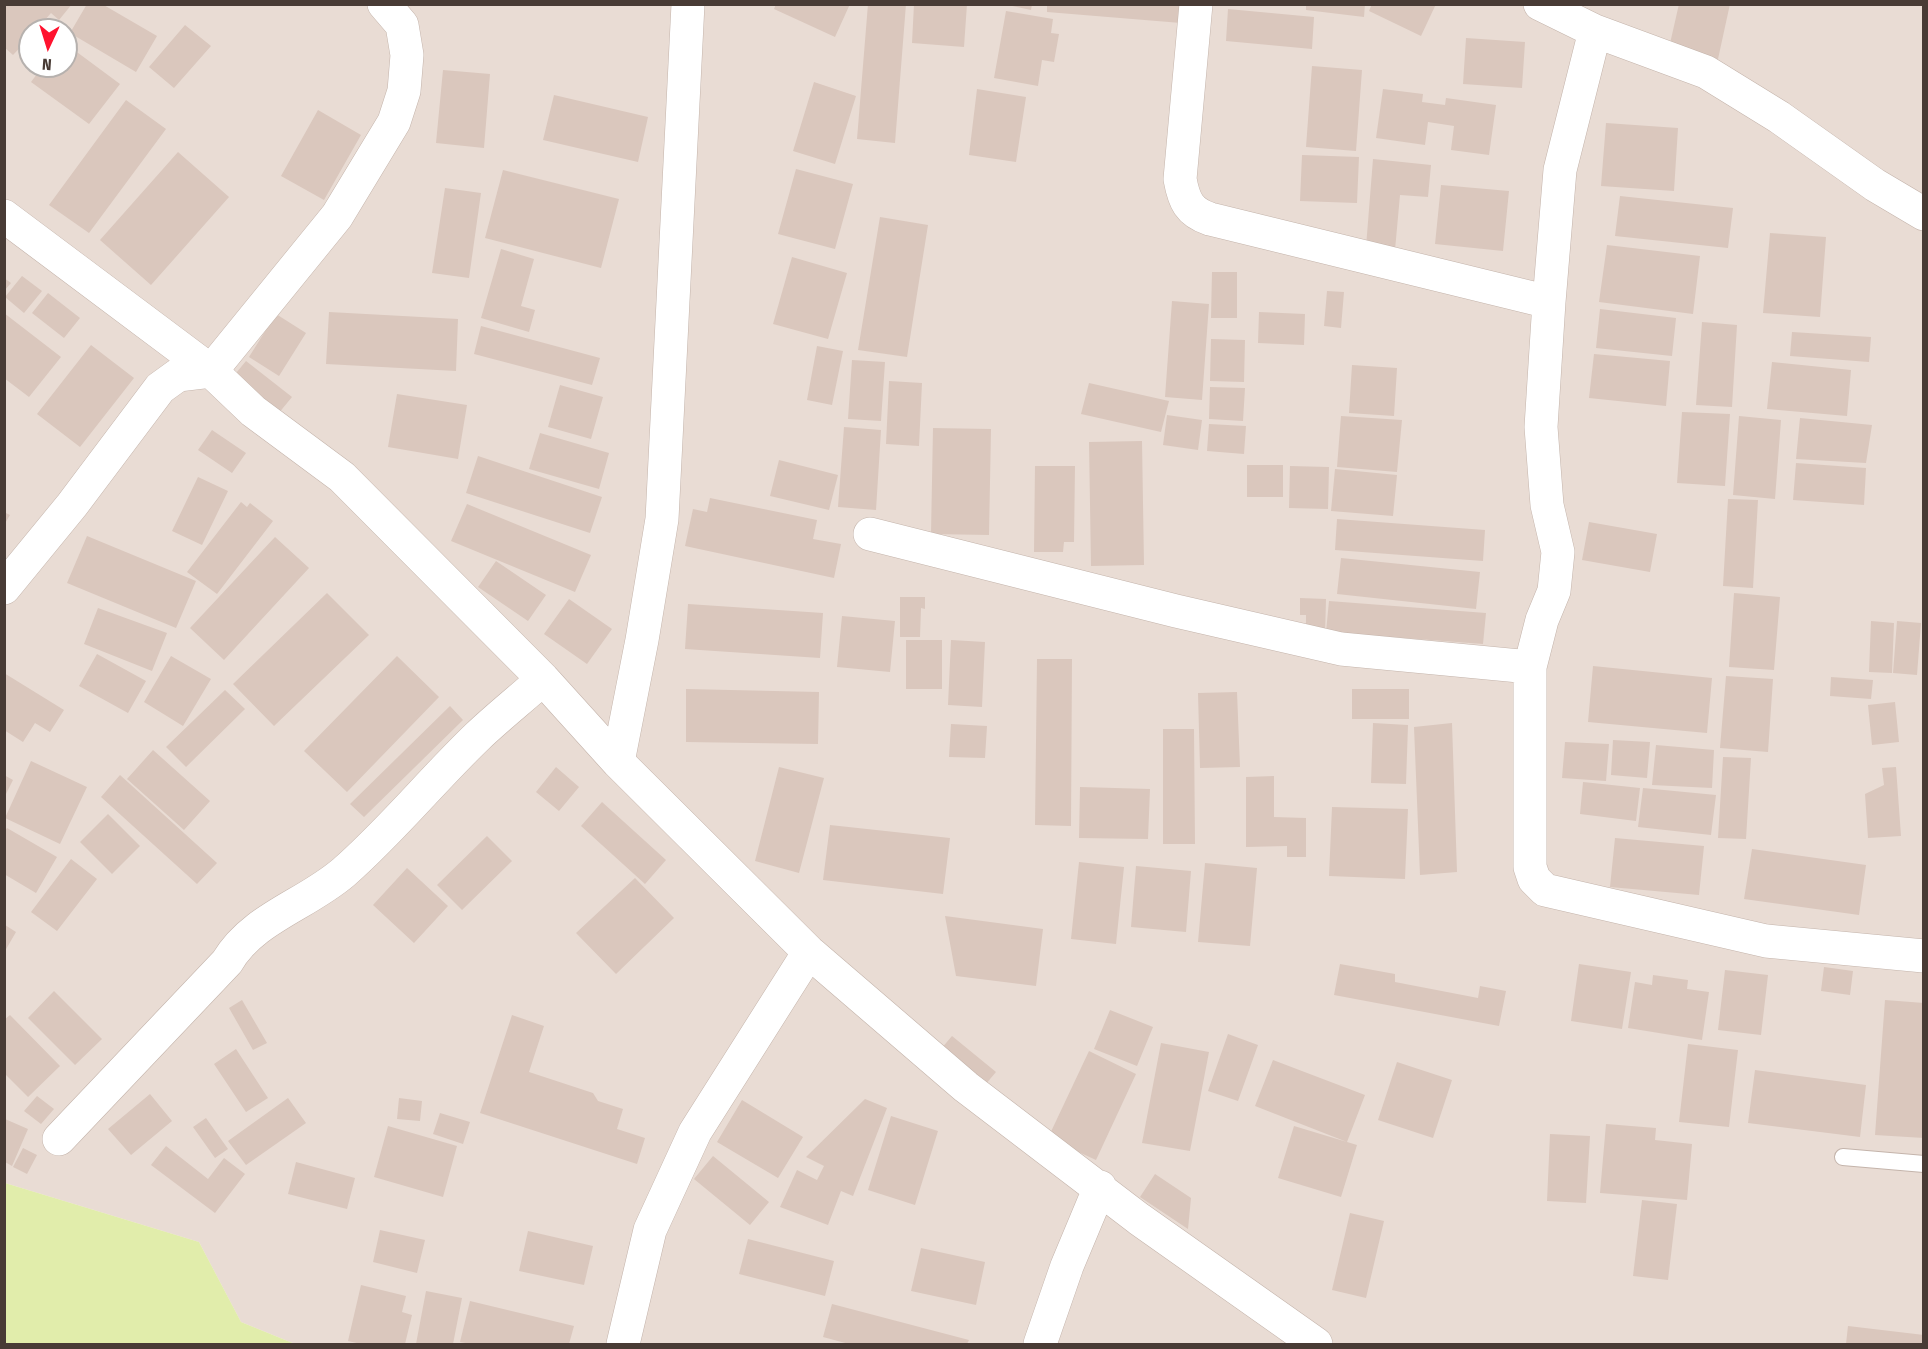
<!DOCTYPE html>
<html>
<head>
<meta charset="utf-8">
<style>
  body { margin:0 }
  #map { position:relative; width:1928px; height:1349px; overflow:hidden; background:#f5ece6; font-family:"Fira Sans Condensed",sans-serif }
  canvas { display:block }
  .frame { position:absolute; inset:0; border:6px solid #483b35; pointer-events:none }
  .north { position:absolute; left:18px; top:18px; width:60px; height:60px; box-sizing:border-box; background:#fff; border:2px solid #b6b1ae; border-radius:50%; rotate:184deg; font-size:16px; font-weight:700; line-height:24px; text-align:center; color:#483b35 }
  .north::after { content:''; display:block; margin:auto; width:21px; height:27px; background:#ff132f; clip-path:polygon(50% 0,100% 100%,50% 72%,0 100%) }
</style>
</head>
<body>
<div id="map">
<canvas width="1928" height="1349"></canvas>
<div class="frame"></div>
<div class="north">N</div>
</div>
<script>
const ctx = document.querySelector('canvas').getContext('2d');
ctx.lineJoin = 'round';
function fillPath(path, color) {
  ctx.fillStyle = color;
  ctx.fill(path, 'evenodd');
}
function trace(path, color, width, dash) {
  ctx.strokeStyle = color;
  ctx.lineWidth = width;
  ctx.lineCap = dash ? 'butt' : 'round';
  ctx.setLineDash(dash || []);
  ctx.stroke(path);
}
fillPath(new Path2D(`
  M5 5H1923V1344H295L241 1322 199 1242 5 1183ZM30 30H66V66H30Z`), '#e9dcd4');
fillPath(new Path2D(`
  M5 1183 199 1242 241 1322 295 1344H5Z`), '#e1edab');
fillPath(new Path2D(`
  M4 4H72L59 20 51 13 36 30H30V37L13 55 4 47Z
  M87 4H102L157 36 136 72 70 33Z
  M776 4H850L835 37 774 9Z
  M868 4H906L895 143 857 139Z
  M914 4H967L964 47 912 43Z
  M1003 4H1032L1031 10Z
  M1047 4H1182L1181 23 1047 12Z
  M1306 4H1365L1364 17 1306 10Z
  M1372 4H1436L1421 36 1369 11Z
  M1679 4H1730L1718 59 1669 48Z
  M1228 9 1314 17 1312 49 1226 41Z
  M1006 11 1053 19 1051 33 1059 34 1054 62 1042 60 1038 86 994 78Z
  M185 25 211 46 174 88 149 67Z
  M1466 38 1525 42 1522 88 1463 84Z
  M66 44 120 84 89 124 31 82 43 66H66Z
  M1312 66 1362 70 1356 151 1306 147Z
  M443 70 490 74 484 148 436 143Z
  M814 82 856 96 835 164 793 151Z
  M977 89 1026 97 1016 162 969 155Z
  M1383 89 1423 94 1422 102 1445 105 1446 98 1496 105 1489 155 1451 150 1454 126 1428 122 1425 145 1376 138Z
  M554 95 648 117 638 162 543 140Z
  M126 100 166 129 89 233 49 205Z
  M318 110 361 135 324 200 281 176Z
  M1606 123 1678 128 1674 191 1601 186Z
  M178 152 229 197 151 285 100 240Z
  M1302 155 1359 157 1357 203 1300 201Z
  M1373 159 1431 165 1428 197 1400 195 1395 250 1366 247Z
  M796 169 853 184 835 249 778 234Z
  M503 170 619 199 601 268 485 238Z
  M1441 185 1509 191 1503 251 1435 244Z
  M445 188 481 193 469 278 432 273Z
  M1620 196 1733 208 1728 248 1615 236Z
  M880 217 928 225 907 357 858 350Z
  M1770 233 1826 237 1820 317 1763 313Z
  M1607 245 1700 256 1693 314 1599 302Z
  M501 249 534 259 521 306 535 310 529 332 481 318Z
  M792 257 847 273 828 339 773 324Z
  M1212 272H1237V318H1211Z
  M22 276 42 291 24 313 5 297Z
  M4 278 11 283 4 291Z
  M1327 291 1344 292 1341 328 1324 326Z
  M48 293 80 318 64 338 32 313Z
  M1172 301 1209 304 1202 400 1165 397Z
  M1600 309 1676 318 1672 356 1596 348Z
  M329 312 458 319 456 371 326 364Z
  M1259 312 1305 314 1304 345 1258 343Z
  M4 313 61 357 29 397 4 378Z
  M276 314 306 333 279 376 249 357Z
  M1702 322 1737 325 1732 407 1696 405Z
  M481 326 600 358 592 385 474 354Z
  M1792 332 1871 337 1869 362 1790 356Z
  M1211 339 1245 340 1244 382 1210 381Z
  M91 345 134 378 80 447 37 414Z
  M817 346 843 351 832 405 807 400Z
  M1594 354 1670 361 1666 406 1589 398Z
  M852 360 885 362 881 421 848 419Z
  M246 361 292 397 278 414 232 378Z
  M1772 362 1851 370 1847 416 1767 409Z
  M1352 365 1397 368 1394 416 1349 413Z
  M889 381 922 383 919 446 886 444Z
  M1089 383 1169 401 1161 432 1081 414Z
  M560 385 603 397 591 439 548 427Z
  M1210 387 1245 388 1243 421 1209 419Z
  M397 394 467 405 458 459 388 447Z
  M1682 412 1730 414 1725 486 1677 483Z
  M1167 415 1202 420 1198 450 1163 445Z
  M1341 416 1402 420 1397 472 1337 467Z
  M1739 416 1781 420 1775 499 1733 495Z
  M1800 418 1872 425 1866 463 1796 459Z
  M1209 424 1246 426 1244 454 1207 451Z
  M844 427 881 430 876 510 838 507Z
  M933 428 991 429 989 535 931 534Z
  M212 430 246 453 232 473 198 450Z
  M540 433 609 453 599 489 529 469Z
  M1142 441 1144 565 1091 566 1089 442Z
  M478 456 602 497 590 533 466 493Z
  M779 460 838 475 829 510 770 496Z
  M1796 463 1866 468 1864 505 1793 500Z
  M1247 465H1283V497H1247Z
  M1035 466H1075L1074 542H1064L1063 552H1034Z
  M1290 466 1329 467 1328 509 1289 508Z
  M1335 469 1397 475 1393 516 1331 511Z
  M198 477 228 491 202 545 172 531Z
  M710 498 817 520 813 539 841 544 834 578 685 546 693 509 707 512Z
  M1728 499 1758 500 1753 588 1723 586Z
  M241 502 247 507 250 503 273 521 217 594 187 572Z
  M467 504 591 555 575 592 451 541Z
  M4 512 10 515 4 525Z
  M1337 519 1485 530 1483 561 1335 550Z
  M1589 522 1657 534 1650 572 1582 560Z
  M87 536 196 581 176 628 67 583Z
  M275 537 309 568 224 660 190 628Z
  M1341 558 1480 572 1476 609 1337 594Z
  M496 561 546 595 528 621 478 587Z
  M327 593 369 635 274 726 233 684Z
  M1734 593 1780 597 1774 670 1729 667Z
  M900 597H925V609L921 608 920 637H900Z
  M1300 598 1326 599 1325 636H1306V615H1300Z
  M569 599 612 629 587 664 544 634Z
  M1329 601 1486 613 1483 644 1326 632Z
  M688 604 823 613 820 658 685 649Z
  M98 608 167 633 152 671 84 644Z
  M842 616 895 621 890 672 837 667Z
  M1871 621 1894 623 1892 673 1869 672Z
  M1897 621 1921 623 1917 675 1893 673Z
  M906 640H942V689H906Z
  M951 640 985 642 982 707 948 705Z
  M97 654 146 681 128 713 79 686Z
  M171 656 211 679 183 726 144 702Z
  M397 656 439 697 347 792 304 751Z
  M1037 659H1072L1071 826 1035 825Z
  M1593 666 1712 678 1707 733 1588 722Z
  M4 673 64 710 50 732 35 723 23 742 4 730Z
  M1726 676 1773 679 1768 752 1720 748Z
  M1831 677 1873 680 1871 699 1830 696Z
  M686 689 819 692 818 744 686 742Z
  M1352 689H1409V719H1352Z
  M225 690 245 709 186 767 166 747Z
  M1237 692 1240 767 1200 768 1198 693Z
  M1895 702 1899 742 1872 745 1868 705Z
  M450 706 463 720 364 817 350 804Z
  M1373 723 1408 725 1406 784 1371 783Z
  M1452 723 1457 872 1420 875 1414 727Z
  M951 724 987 726 985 758 949 757Z
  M1163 729H1194L1195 844H1163Z
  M1613 740 1650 742 1647 778 1611 775Z
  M1565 742 1609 744 1606 781 1562 778Z
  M1656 745 1714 750 1712 788 1652 785Z
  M153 750 210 801 184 830 127 779Z
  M1723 757 1751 758 1746 839 1718 838Z
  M31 761 87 787 60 844 5 818Z
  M556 767 579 787 559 811 536 792Z
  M779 767 824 778 799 873 755 861Z
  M1896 767 1901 836 1868 838 1865 794 1884 785 1882 768Z
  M4 775 13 780 4 798Z
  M120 775 217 863 197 884 101 797Z
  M1274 776V817L1306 818V857H1287V846L1246 847V777Z
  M1583 782 1640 788 1636 821 1580 814Z
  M1080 787 1150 789 1148 839 1079 838Z
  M1643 788 1716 795 1711 835 1638 827Z
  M602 802 666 860 645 884 581 826Z
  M1332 807 1408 809 1405 879 1329 876Z
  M108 814 140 846 112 874 80 842Z
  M830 825 950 838 943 894 823 880Z
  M7 828 57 857 36 893 4 874V832Z
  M487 836 512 861 462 910 437 885Z
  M1615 838 1704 846 1699 895 1610 887Z
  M1752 849 1866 865 1859 915 1744 899Z
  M71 859 97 879 57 931 31 912Z
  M1079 862 1124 867 1116 944 1071 939Z
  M1205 863 1257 868 1250 946 1198 942Z
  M1136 866 1191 871 1186 932 1131 927Z
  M407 868 448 906 414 943 373 905Z
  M635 878 674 918 616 974 576 933Z
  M945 916 1043 929 1036 986 956 976Z
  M5 925 16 932 5 951Z
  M1340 964 1395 974V982L1478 998 1480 986 1506 991 1499 1026 1334 995Z
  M1579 964 1631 972 1622 1029 1571 1021Z
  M1824 967 1853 971 1850 995 1821 991Z
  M1725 970 1768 975 1761 1035 1718 1030Z
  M1653 975 1688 980 1687 989 1709 992 1702 1040 1628 1028 1635 982 1652 985Z
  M54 991 102 1039 75 1065 28 1018Z
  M242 1000 267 1043 253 1050 229 1008Z
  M1885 1000 1924 1003V1138L1875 1135Z
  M1110 1010 1153 1027 1137 1066 1094 1049Z
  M10 1015 60 1066 28 1097 4 1073V1020Z
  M512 1015 544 1026 529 1072 593 1093 598 1101 623 1109 617 1129 645 1138 637 1164 480 1113Z
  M1228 1034 1258 1045 1238 1101 1208 1091Z
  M952 1036 996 1072 985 1085 941 1049Z
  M1161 1043 1209 1052 1190 1151 1142 1143Z
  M1688 1044 1738 1050 1729 1127 1679 1122Z
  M236 1049 268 1098 246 1112 214 1064Z
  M1089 1051 1136 1074 1096 1160 1048 1138Z
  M1273 1060 1365 1095 1347 1142 1255 1106Z
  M1397 1062 1452 1080 1433 1138 1378 1120Z
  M1755 1070 1866 1085 1860 1137 1748 1123Z
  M150 1094 172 1121 131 1155 108 1129Z
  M37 1096 54 1109 41 1124 24 1111Z
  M288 1098 306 1123 246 1165 228 1141Z
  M399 1098 422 1101 420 1121 397 1119Z
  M865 1099 887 1108 853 1196 841 1191 828 1225 780 1207 797 1170 817 1180 824 1166 806 1157Z
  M742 1100 803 1137 778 1178 717 1142Z
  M440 1113 470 1122 463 1144 433 1134Z
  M891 1116 938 1131 915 1205 868 1190Z
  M206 1118 228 1149 215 1158 193 1127Z
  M5 1119 28 1129 12 1166 5 1162Z
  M1606 1124 1656 1128 1655 1140 1692 1144 1687 1200 1600 1193Z
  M388 1126 457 1146 443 1197 374 1177Z
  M1294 1126 1357 1145 1341 1197 1278 1178Z
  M1550 1134 1590 1136 1586 1203 1547 1201Z
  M166 1146 208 1179 224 1158 245 1174 215 1213 151 1165Z
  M23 1148 37 1155 27 1174 13 1167Z
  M713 1156 769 1202 750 1225 694 1179Z
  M296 1162 355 1178 347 1209 288 1194Z
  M1155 1174 1191 1198 1188 1229 1140 1197Z
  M1642 1200 1677 1204 1668 1280 1633 1276Z
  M1350 1213 1384 1221 1366 1298 1332 1290Z
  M380 1230 425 1240 417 1273 373 1262Z
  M528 1231 593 1246 584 1285 519 1271Z
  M748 1239 834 1261 825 1296 739 1274Z
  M921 1248 985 1262 976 1305 911 1291Z
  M361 1285 406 1296 402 1312 412 1315 405 1344H361L348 1341Z
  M426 1291 462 1298 453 1344H416Z
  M470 1301 574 1326 569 1344H471L460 1342Z
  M832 1304 969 1340 967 1344H849L823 1337Z
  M1848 1326 1924 1335V1344H1846Z`), '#dac7bd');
const service = new Path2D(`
  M1843 1157 1924 1164`);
const minor = new Path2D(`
  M1196 4 1180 179C1184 201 1189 212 1210 219L1549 302
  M1540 4 1595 31 1706 72 1779 117 1875 185 1924 214
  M1595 31 1560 170 1549 302 1541 427 1547 505 1558 552 1554 591 1542 620 1530 667V867L1534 879 1545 890 1766 941 1924 956
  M4 216 211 371 253 411 342 477 543 679 618 762 809 952 966 1087 1139 1219 1316 1344
  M870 534 1176 611 1341 649 1530 667
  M4 588 72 505 160 388 178 375 211 371 337 216 394 122 404 91 407 55 402 25 384 4
  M618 762 642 640 662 519 688 4
  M59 1139 227 962C253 918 306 905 344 872 392 830 432 780 478 736 499 716 522 698 543 679
  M623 1344 650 1230 695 1132 809 952
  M1040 1344 1067 1266 1100 1187`);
trace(service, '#c4b4ab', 18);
trace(minor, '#c4b4ab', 34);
trace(service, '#fff', 16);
trace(minor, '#fff', 33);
</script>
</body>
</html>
